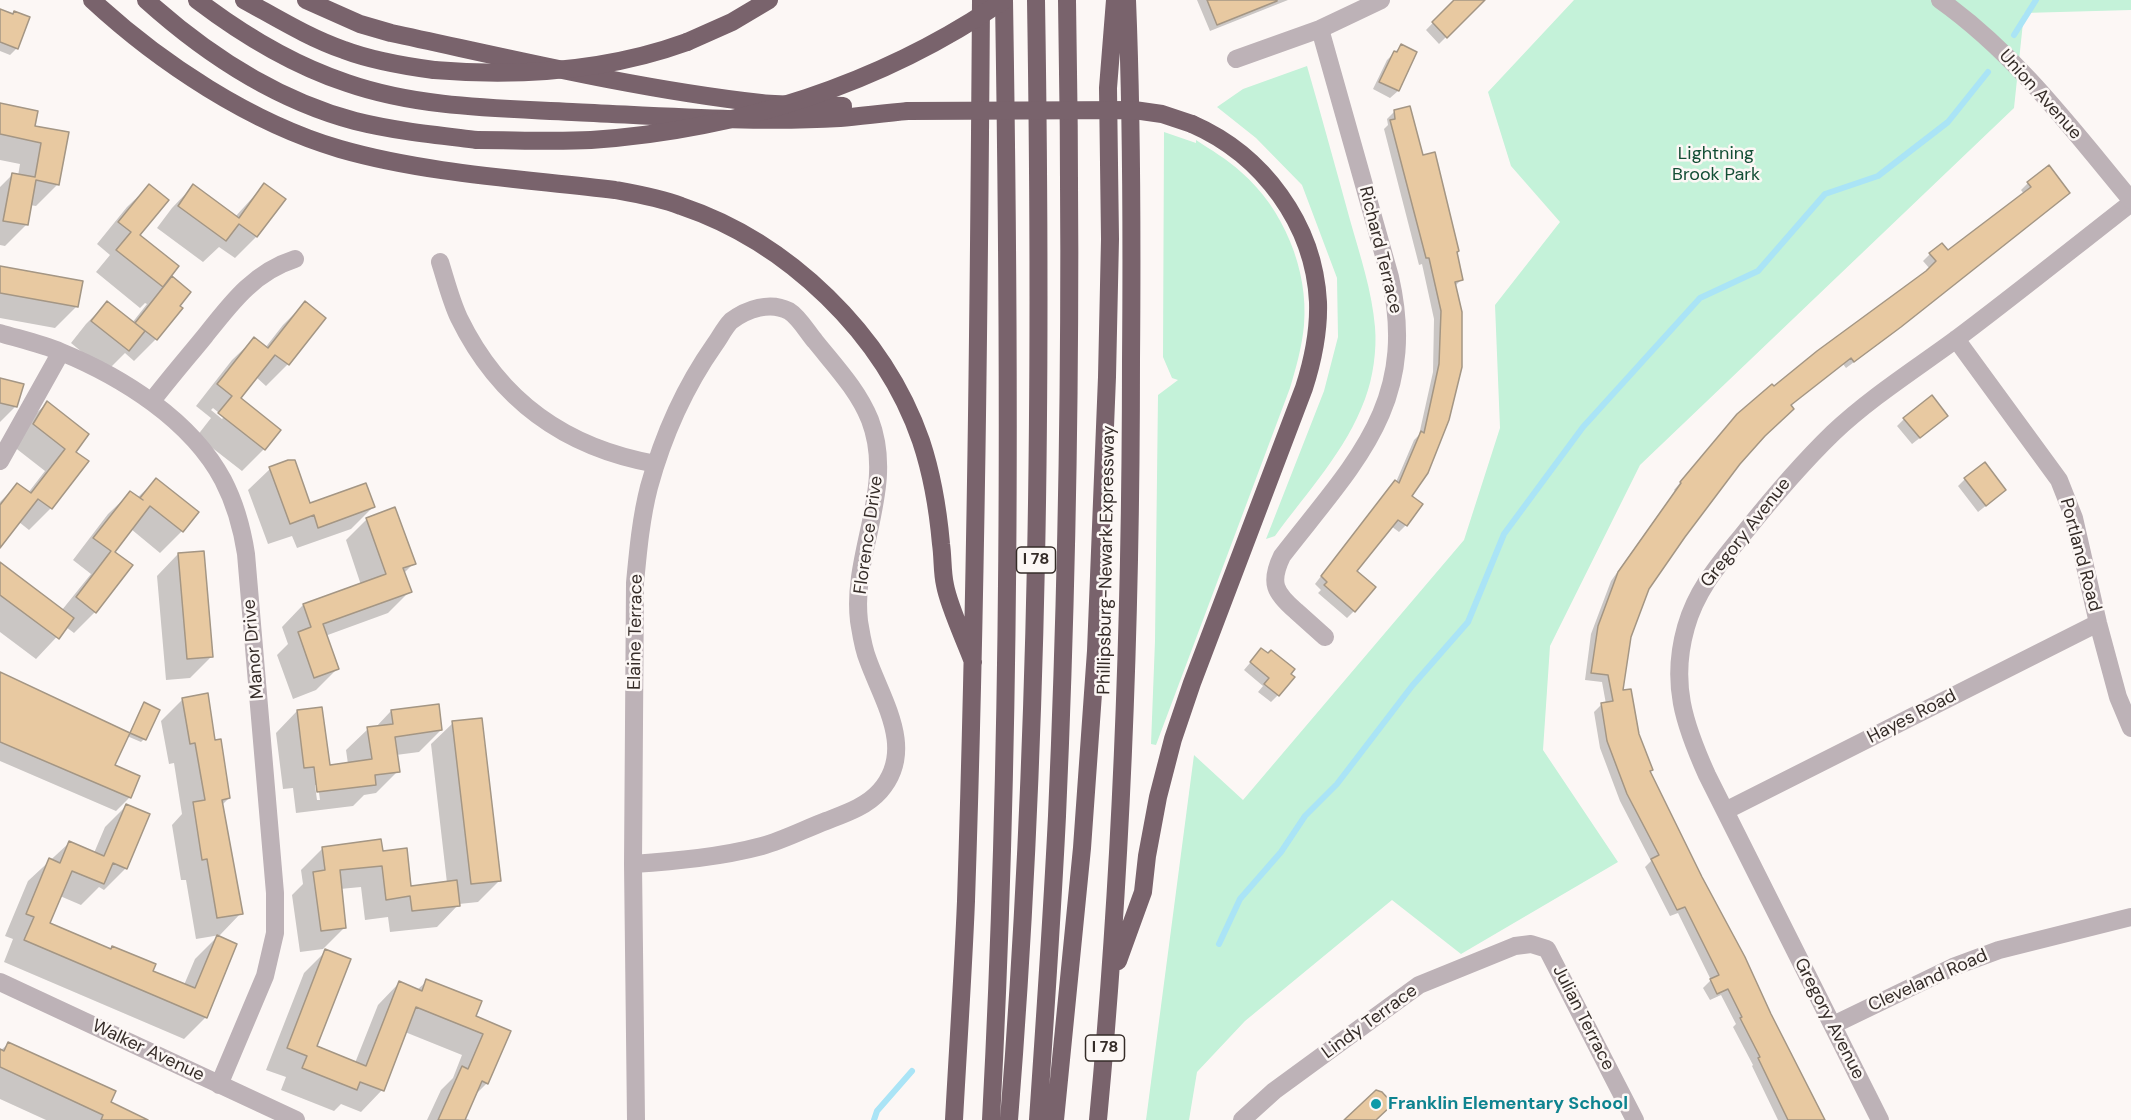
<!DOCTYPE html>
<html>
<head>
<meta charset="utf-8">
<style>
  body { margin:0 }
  canvas { display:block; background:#fcf7f5 }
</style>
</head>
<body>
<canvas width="2131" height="1120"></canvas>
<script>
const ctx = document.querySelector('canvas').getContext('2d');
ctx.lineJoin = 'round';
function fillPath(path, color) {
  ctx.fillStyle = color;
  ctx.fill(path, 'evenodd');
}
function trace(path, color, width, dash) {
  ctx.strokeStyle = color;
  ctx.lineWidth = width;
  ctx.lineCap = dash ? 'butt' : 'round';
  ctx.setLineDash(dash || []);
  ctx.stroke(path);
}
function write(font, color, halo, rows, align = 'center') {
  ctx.font = font + ' "DM Sans",sans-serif';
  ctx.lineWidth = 5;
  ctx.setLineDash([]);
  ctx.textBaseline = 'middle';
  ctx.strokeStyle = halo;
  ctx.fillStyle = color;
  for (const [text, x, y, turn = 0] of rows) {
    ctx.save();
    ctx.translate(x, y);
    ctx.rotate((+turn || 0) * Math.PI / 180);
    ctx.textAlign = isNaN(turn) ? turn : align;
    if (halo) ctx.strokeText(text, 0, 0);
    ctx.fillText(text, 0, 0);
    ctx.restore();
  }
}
fillPath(new Path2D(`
  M1574 0H2131V10L2024 13 2014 108 1640 465 1550 646 1543 750 1618 862 1461 954 1392 900 1245 1021 1197 1072 1189 1120H1146L1194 755 1243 800 1464 540 1500 428 1495 305 1560 222 1511 166 1488 92Z
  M1307 66C1322 118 1336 169 1350 220 1360 255 1372 291 1375 327 1377 350 1373 378 1365 399 1346 451 1307 492 1275 536L1266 539 1324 391 1338 337 1337 278 1302 185 1256 138 1217 107 1243 89Z
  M1164 132 1196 143V140C1211 150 1227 159 1241 172 1283 208 1309 270 1304 325 1302 347 1296 368 1290 388L1156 745 1151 744 1155 641 1158 395 1178 380 1172 378 1163 357Z`), '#c4f2d9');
fillPath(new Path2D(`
  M1197 0H1288L1210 31Z
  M1455 0H1483L1439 44 1426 30Z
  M0 11 12 15 15 12 17 48 10 55 0 51Z
  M1401 46 1415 53 1398 91 1390 98 1373 89 1387 60Z
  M0 104 33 127 67 133 58 184 36 206 30 205 26 225 5 246 0 245V187L12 175 18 176 20 164 0 160Z
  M1395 111 1422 157 1455 252 1461 280 1455 286 1448 419 1409 496 1406 525 1399 532 1391 526 1355 571 1354 611 1347 618 1318 593 1321 590 1315 584 1388 489 1396 482 1414 440 1419 435 1433 372 1434 319 1422 264 1419 265 1384 129 1388 125 1387 119Z
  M2028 183 2068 193 1892 334 1846 368 1843 364 1789 406 1739 464 1684 536 1648 589 1629 637 1622 692 1652 769 1649 772 1824 1120H1778L1752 1066 1753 1065 1733 1027 1736 1024 1721 995 1710 1000 1703 988 1711 980 1678 913 1670 916 1645 867 1651 861 1620 801 1600 748 1594 712 1601 705 1606 704 1602 682 1585 680 1591 634 1611 581 1675 491 1674 490 1730 424 1774 388 1930 269 1923 261 1930 254 1948 253 2024 194 2021 190Z
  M264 185 283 199 256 237 235 258 219 247 203 262 157 228 172 208 193 186 235 217Z
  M149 186 138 235 181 308 156 339 134 361 125 353 106 372 71 343 86 324 107 303 132 323 147 304 145 303 140 308 96 272 110 255 97 244 127 207Z
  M0 267 77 306 55 328 0 318Z
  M305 303 324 318 288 364 266 386 256 377 239 399 279 430 264 449 242 471 197 436 211 418 196 406 232 360 254 339 265 348 283 325ZM213 408 224 417 222 419 211 410Z
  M0 380 16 406 0 422Z
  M47 403 74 452 86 462 51 508 29 530 19 522 0 546V502L17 485 28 493 45 471 13 446 25 424Z
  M1904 419 1939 423 1912 444 1897 426Z
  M270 469 309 505 373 507 351 529 297 548 292 536 268 544 248 490Z
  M1965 479 1997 497 1978 512 1958 486Z
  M156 480 182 531 160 553 131 529 113 552 95 612 74 633 66 627 36 659 0 632V564L62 610 91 574 73 560 108 514 130 493 137 498Z
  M367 519 414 563 403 574 410 591 388 613 325 636 337 669 316 690 293 699 277 655 288 644 282 627 303 605 361 585 346 540Z
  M178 554 212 656 190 678 166 680 157 576Z
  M1261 650 1278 695 1271 702 1258 692 1263 686 1244 670Z
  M0 674 129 734 144 704V739L141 742 127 736 113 766 138 777 129 798 116 811 0 761Z
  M183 699 214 742 229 798 222 805 241 913 220 935 196 939 186 880H181L172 825 182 814 174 763 169 764 161 721Z
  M297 711 328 767 348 764 346 750 368 729 375 728 391 711 441 730 419 752 396 755 398 771 376 793 364 795 353 806 296 813 293 788 283 789 276 733ZM315 785H318L320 800H317Z
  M453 723 500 880 478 902 459 904 437 927 390 932 388 917 365 920 361 887 340 889 345 927 323 949 300 952 292 895 303 884 301 870 322 849 382 853 410 887 447 883 431 744Z
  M127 805 126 868 104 890 99 887 81 905 60 896 48 924 110 950 112 948 151 971 184 985 195 959 217 937 235 945 206 1017 184 1039 4 962 13 939 5 936 28 881 69 843 94 853 105 827Z
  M326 951 315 1047 355 1063 378 1005 399 983 417 990 427 981 474 1017 509 1032 487 1083 474 1096 464 1118 470 1120H427L441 1090 453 1078 462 1055 405 1032 382 1090 361 1112 341 1104 334 1111 281 1090 286 1077 266 1070 304 973Z
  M9 1043 109 1103 126 1120H46L0 1099V1051Z`), '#0003');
trace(new Path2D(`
  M2014 35 2036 0
  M1219 944 1240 899 1281 852 1305 816 1337 784 1412 686 1468 622 1504 534 1583 427 1700 298 1758 271 1825 194 1878 176 1948 122 1988 72
  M874 1120 877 1111 912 1071`), '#aae4f6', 6);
const building = new Path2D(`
  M1207 0H1277V1L1217 25Z
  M1454 0H1485L1447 38 1432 22Z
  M0 9 13 14 14 11 30 17 18 49 0 42Z
  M1401 44 1417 52 1399 91 1379 82 1394 51 1397 52Z
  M0 103 38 111 35 126 69 132 59 185 36 180 28 225 3 221 12 173 35 177 41 143 0 134Z
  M1410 106 1423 155 1435 152 1459 251 1457 252 1463 280 1455 282 1462 312V367L1449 420 1428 473 1412 496 1423 504 1407 526 1398 520 1357 571 1376 587 1355 612 1324 585 1327 582 1321 576 1395 480 1399 483 1421 431 1424 433 1439 364 1441 311 1429 258H1426L1390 120 1395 119 1394 110Z
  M2049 165 2070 193 1901 327 1854 362 1851 358 1791 405 1794 409 1765 436 1740 464 1685 537 1649 589 1631 637 1623 690 1631 689 1639 734 1653 770 1650 771 1702 877 1745 957 1771 1014 1825 1120H1788L1758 1058 1760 1057 1740 1018 1742 1017 1728 989 1717 994 1710 979 1719 975 1685 907 1677 910 1651 859 1659 855 1627 794 1607 741 1601 703 1613 701 1608 675 1591 673 1598 626 1618 572 1681 483 1680 482 1737 414 1772 384 1774 386 1817 351 1926 271 1936 261 1929 253 1942 243 1948 250 2031 187 2027 182Z
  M264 183 286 199 257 237 239 224 226 241 178 206 193 184 239 218Z
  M149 184 169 200 140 235 179 266 163 287 116 250 131 232 118 222Z
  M0 266 83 281 78 307 0 293Z
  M172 276 191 292 180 306 183 308 157 340 135 323Z
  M107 301 145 331 129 351 91 321Z
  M305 301 326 318 289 365 275 355 241 398 281 430 265 450 218 413 232 396 217 384 254 337 268 348Z
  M0 378 24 384 17 407 0 403Z
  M1932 395 1948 416 1920 438 1903 418Z
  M47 401 89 434 76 452 89 461 52 509 38 499 0 548V505L17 483 31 493 65 449 33 424Z
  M288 460H295L310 503 366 483 375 507 318 528 314 515 290 524 269 467Z
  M1985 462 2006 490 1986 506 1964 478Z
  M156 478 199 512 183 532 150 506 115 552 133 565 96 613 76 597 111 551 93 538 130 491 143 500 140 498Z
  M395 507 416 564 403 568 412 592 323 624 339 669 314 678 298 632 311 627 303 604 386 574 366 518Z
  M204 551 213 657 187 659 178 553Z
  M0 562 74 618 59 639 0 595Z
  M1261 648 1268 653 1271 650 1295 669 1291 674 1295 677 1279 696 1264 684 1269 678 1250 662Z
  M0 672 130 733 115 765 140 776 131 798 0 742Z
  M208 693 215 740 221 739 230 798 222 800 243 914 217 918 207 859 202 860 193 802 205 800 195 743 190 744 182 698Z
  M144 702 160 710 146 740 130 733Z
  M439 704 442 730 395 737 400 772 375 775 376 785 317 792 314 767 304 768 297 710 322 707 330 765 372 759 367 727 393 724 391 710Z
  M482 718 501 881 471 884 452 721Z
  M126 804 150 814 127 869 113 863 104 884 72 871 50 923 111 949 112 946 156 964 153 971 195 988 217 935 237 944 207 1018 24 940 34 917 26 914 49 858 60 863 69 841 104 856Z
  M381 839 383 851 407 848 411 886 457 880 460 906 412 911 410 896 386 900 382 866 340 870 346 928 321 931 313 872 325 870 322 847Z
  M325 949 351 959 317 1046 366 1066 399 981 422 991 426 979 482 1001 476 1016 511 1031 488 1084 482 1081 465 1120H438L462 1066 468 1069 483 1034 416 1007 384 1091 360 1082 357 1090 302 1068 307 1056 287 1048Z
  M8 1042 116 1091 111 1102 148 1120H101L103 1115 0 1067V1049L4 1051Z
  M1376 1090 1382 1092 1393 1104 1376 1120H1344Z`);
fillPath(building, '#e8c9a1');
trace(building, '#a49684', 1.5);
trace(new Path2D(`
  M1320 29 1390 277C1419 404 1354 463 1282 556 1269 583 1275 593 1296 611 1305 619 1315 628 1325 637
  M1236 59 1320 29 1381 0
  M440 262C446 281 451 301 459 318 500 402 566 448 656 464
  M0 333C20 339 42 344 61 352 122 377 191 420 223 480 235 503 242 528 246 554L275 893V933L265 976 219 1085
  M1956 339 2059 480 2074 518 2098 623 2118 697 2131 728
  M152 401C169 379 187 358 205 336 231 303 254 272 295 259
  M0 461 61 352
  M1725 811 2098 623
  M633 864C676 861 721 857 762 846 784 840 805 829 826 821 844 814 866 807 880 791 916 750 883 702 868 660 863 648 861 633 859 621 851 553 896 488 870 420 858 390 835 366 815 341 808 333 799 317 789 311 770 301 747 309 731 321 725 327 720 337 715 344 684 388 663 436 649 487 641 518 638 551 635 583L633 864 636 1120
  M0 982 296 1120
  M1833 1025 1953 967 1999 950 2131 917
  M1242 1120 1274 1091 1419 985 1515 946 1531 944 1547 949 1635 1120
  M1880 1120 1707 775C1684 724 1670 683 1686 627 1697 588 1721 562 1745 532 1773 497 1801 464 1833 433 1870 398 1914 370 1955 340 2015 295 2072 249 2131 203`), '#bdb2b7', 18);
trace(new Path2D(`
  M1940 0C2016 54 2072 129 2131 200`), '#bdb2b7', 18);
trace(new Path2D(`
  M92 0C160 63 251 123 340 149 427 174 526 179 615 190 637 194 660 198 681 206 788 242 884 334 921 441 932 474 938 510 941 544 943 557 942 572 945 585 949 607 965 640 973 662
  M146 0C206 54 276 100 355 121 395 131 436 135 477 140
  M197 0C243 35 293 65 347 83 419 108 497 108 572 112 661 116 751 123 840 118 862 116 885 113 908 111
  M244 0C277 18 309 38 344 50 373 61 404 66 434 70
  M306 0 360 24 391 33C513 59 636 89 761 103 788 106 816 104 843 106
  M687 42 732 22 769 0
  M1118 961 1143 892 1147 856 1158 797 1173 739 1192 683 1304 388C1313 360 1319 332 1318 302 1314 224 1263 155 1192 124
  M954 1120C958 1047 963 974 966 901 976 601 979 300 981 0
  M991 1120C1011 747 1010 373 1004 0
  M1009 1120C1039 747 1042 374 1036 0
  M1038 1120C1045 1019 1052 918 1057 816 1069 545 1072 272 1067 0
  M1055 1120 1082 848 1096 651 1107 377 1110 239 1108 88 1115 0
  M1098 1120C1122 868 1131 614 1131 360 1132 240 1132 120 1127 0`), '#79636c', 18);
trace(new Path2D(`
  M434 70C520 77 607 71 687 42
  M908 111 1134 110 1162 114 1192 124
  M477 140C515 140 553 142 591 140 738 130 882 84 1004 0`), '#79636c', 18);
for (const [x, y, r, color] of [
  [1376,1104,6,"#0f9aa8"]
]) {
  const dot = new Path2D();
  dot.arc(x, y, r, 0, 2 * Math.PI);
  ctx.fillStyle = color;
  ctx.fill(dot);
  trace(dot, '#fcf7f5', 2);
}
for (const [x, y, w] of [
  [1036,560,39],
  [1105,1048,39]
]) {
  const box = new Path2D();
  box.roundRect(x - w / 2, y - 13, w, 26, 4.5);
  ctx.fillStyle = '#fcf7f5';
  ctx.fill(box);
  trace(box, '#352c28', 1.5);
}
write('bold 16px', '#352c28', null, [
  ["I 78",1036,560],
  ["I 78",1105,1048]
]);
write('18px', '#352c28', '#fcf7f5', [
  ["Union Avenue",2040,95,48],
  ["Richard Terrace",1380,250,76],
  ["Gregory Avenue",1746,533,-52],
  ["Florence Drive",869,535,-82],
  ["Portland Road",2080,555,75],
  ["Phillipsburg-Newark Expressway",1107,560,-89],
  ["Elaine Terrace",636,632,-89],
  ["Manor Drive",254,649,-95],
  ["Hayes Road",1912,717,-27],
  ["Cleveland Road",1928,981,-24],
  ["Julian Terrace",1583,1018,63],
  ["Gregory Avenue",1829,1019,63],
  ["Lindy Terrace",1370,1022,-36],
  ["Walker Avenue",148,1051,25]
]);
write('18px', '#134e35', '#fcf7f5', [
  ["Lightning",1716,154],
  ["Brook Park",1716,175]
]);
write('bold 18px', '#0d838f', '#fcf7f5', [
  ["Franklin Elementary School",1388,1104]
], 'left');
</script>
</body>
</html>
